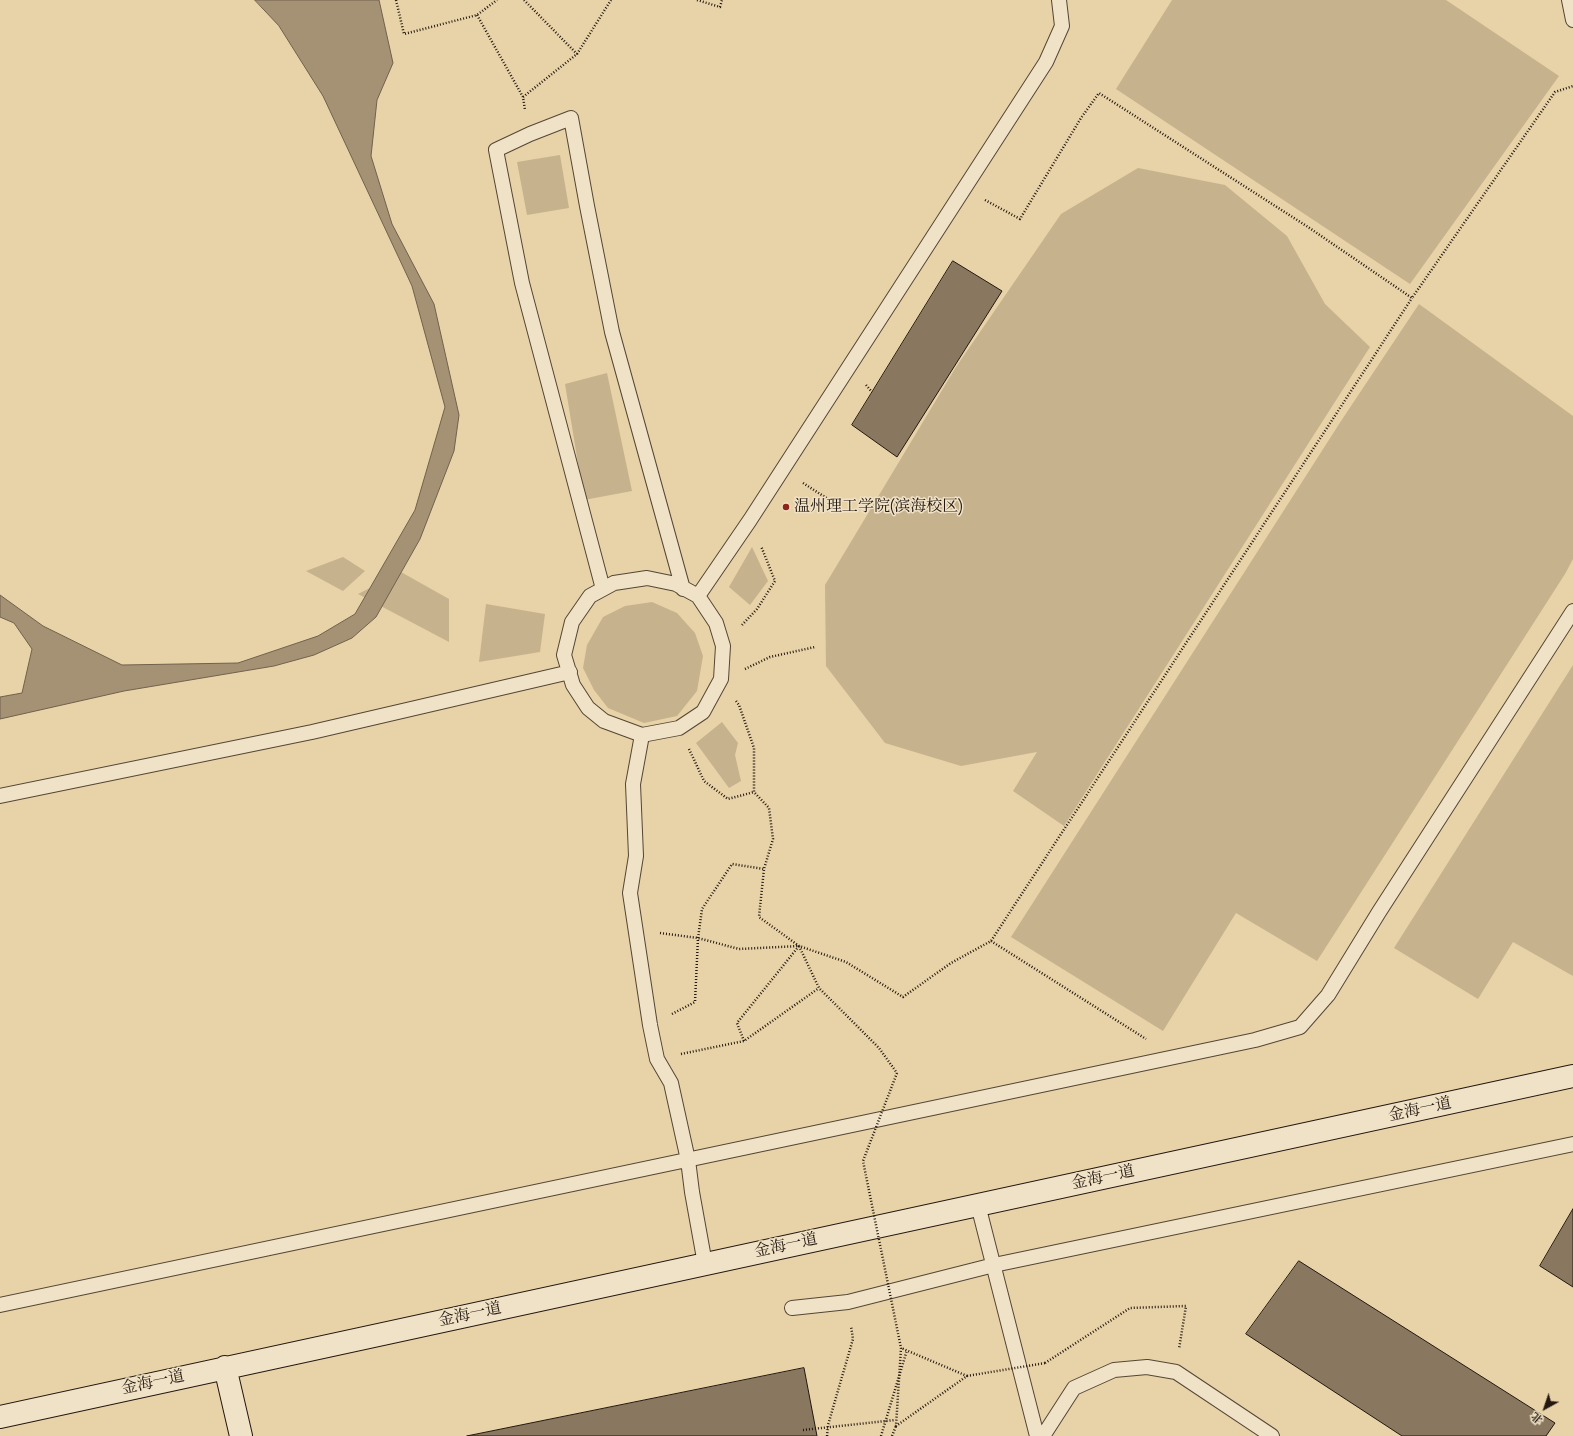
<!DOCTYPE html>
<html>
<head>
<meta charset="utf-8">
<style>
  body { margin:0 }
  #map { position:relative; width:1573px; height:1436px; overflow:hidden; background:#e8d2a8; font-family:"IM FELL Great Primer","Noto Serif SC",serif }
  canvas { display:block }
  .north { position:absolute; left:1525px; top:1388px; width:40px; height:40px; -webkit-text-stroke:3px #f0e2c6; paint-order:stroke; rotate:220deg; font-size:11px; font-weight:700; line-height:16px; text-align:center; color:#23170f }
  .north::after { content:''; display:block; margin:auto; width:14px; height:18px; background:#23170f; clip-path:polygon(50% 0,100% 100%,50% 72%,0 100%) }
</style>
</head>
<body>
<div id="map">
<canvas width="1573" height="1436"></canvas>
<div class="north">北</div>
</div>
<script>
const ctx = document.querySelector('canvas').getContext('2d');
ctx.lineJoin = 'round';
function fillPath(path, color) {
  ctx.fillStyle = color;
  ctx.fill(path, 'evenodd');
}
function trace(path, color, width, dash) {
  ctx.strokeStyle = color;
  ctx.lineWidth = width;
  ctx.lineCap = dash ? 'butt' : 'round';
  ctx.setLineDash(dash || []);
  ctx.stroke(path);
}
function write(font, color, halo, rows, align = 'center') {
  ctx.font = font + ' "IM FELL Great Primer","Noto Serif SC",serif';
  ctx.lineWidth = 3;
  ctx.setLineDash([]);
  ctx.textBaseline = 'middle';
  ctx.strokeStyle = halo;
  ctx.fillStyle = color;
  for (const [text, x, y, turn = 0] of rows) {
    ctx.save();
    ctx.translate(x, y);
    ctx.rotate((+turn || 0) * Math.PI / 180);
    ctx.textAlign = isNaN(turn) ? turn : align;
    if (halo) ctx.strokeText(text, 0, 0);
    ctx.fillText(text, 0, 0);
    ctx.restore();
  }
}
fillPath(new Path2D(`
  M1172 0H1446L1559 76 1410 284 1116 89Z
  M560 155 569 208 527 215 517 162Z
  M1138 168 1225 185 1287 236 1325 304 1370 347 1064 826 1013 791 1037 752 961 766 885 743 826 666 825 585 956 367 1061 214Z
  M1419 304 1573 416V559L1565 574 1317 961 1236 913 1163 1031 1011 937 1341 421Z
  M607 373 632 491 584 500 565 384Z
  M752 547 768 581 750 605 729 587Z
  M343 557 365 571 343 591 306 571Z
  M401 572 449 599V642L358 594Z
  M652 602 677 613 695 633 703 656 697 691 677 716 644 723 608 708 594 690 583 668 587 645 603 617 625 606Z
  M486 604 545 614 540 652 479 662Z
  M1573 665V976L1513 942 1478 999 1394 948Z
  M722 722 738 743 735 755 741 781 729 788 696 743Z`), '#c7b28e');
const water = new Path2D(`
  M255 0H379L393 63 377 100 371 156 392 224 434 304 459 415 454 451 420 539 376 617 352 638 314 655 274 666 124 691 0 719V697L22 693 32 649 14 623 0 617V595L43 626 122 665 238 663 318 636 355 614 415 510 445 407 412 286 323 96 279 26Z`);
fillPath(water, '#a59274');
trace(water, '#71614c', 1);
const building = new Path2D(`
  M953 261 1002 291 897 457 852 425Z
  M1573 1209V1287L1540 1266Z
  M1299 1261 1555 1423 1546 1436H1402L1246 1334Z
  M804 1368 817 1436H467Z`);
fillPath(building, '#89785f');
trace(building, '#23170f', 1);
const lane = new Path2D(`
  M1569 0 1573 20
  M647 578 676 584 698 596 716 623 723 646 721 679 703 712 679 728 642 735 604 721 588 708 573 685 564 655 572 622 590 596 614 583Z
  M603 589 522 283 496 150 530 134 571 118 587 206 612 332 683 589
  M698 596 750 520 1046 62 1062 26 1059 0
  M642 735 633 784 636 856 630 893 650 1025 657 1059 671 1083 688 1160 692 1192 705 1264
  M0 796 312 732 570 672
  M978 1205 1037 1436
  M0 1305 1255 1040 1300 1027 1328 995 1379 912 1573 611
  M792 1308 848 1302 994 1265 1573 1144
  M1043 1436 1074 1388 1114 1370 1147 1367 1176 1372 1272 1436`);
const secondary = new Path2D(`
  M225 1367 241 1436
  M0 1417 1573 1076`);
trace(lane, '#544635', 16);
trace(secondary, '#23170f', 24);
trace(new Path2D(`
  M396 0 404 34 477 15 497 0
  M524 0 577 54
  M697 0 720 7 722 0
  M477 15 523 97 525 110
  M523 97 577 54 611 0
  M985 200 1020 219 1081 118 1099 93 1308 227 1412 298 1555 92 1573 86
  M866 385 872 392
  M803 483 839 506
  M742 625 757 609 775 581 761 546
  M745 669 770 657 815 647
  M736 701 739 705 754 748V792L769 808 773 839 764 869 759 917 799 946 846 962 903 997 951 963 991 941 1412 298
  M689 749 704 781 728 799 754 792
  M660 933 698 938 739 949 799 946
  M991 941 1146 1039
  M799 946 819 988 879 1048 897 1073
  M672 1014 695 1002 698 938 702 909 732 864 764 869
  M744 1041 737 1023 799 946
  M681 1054 744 1041 819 988
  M1045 1363 1130 1308 1186 1306 1179 1349
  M827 1436 828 1425 853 1339 851 1326
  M881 1436 907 1350
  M892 1436 896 1426`), '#23170f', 2.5, [1, 2]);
trace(lane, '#f0e2c6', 14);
trace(secondary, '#f0e2c6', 22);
trace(new Path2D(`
  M897 1073 863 1161 901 1348 896 1426 967 1376 901 1348
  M967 1376 1045 1363
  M803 1430 895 1420`), '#23170f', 2.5, [1, 2]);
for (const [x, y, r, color] of [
  [786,507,4,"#8f2418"]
]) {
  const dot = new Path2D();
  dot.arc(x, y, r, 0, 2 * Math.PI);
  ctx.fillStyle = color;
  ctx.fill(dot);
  trace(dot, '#f0e2c6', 1.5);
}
write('16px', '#23170f', '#f0e2c6', [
  ["温州理工学院(滨海校区)",794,507]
], 'left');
write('16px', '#23170f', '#f0e2c6', [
  ["金海一道",1420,1110,-12],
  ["金海一道",1103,1178,-12],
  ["金海一道",786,1246,-12],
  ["金海一道",470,1315,-12],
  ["金海一道",153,1383,-12]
]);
</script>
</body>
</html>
